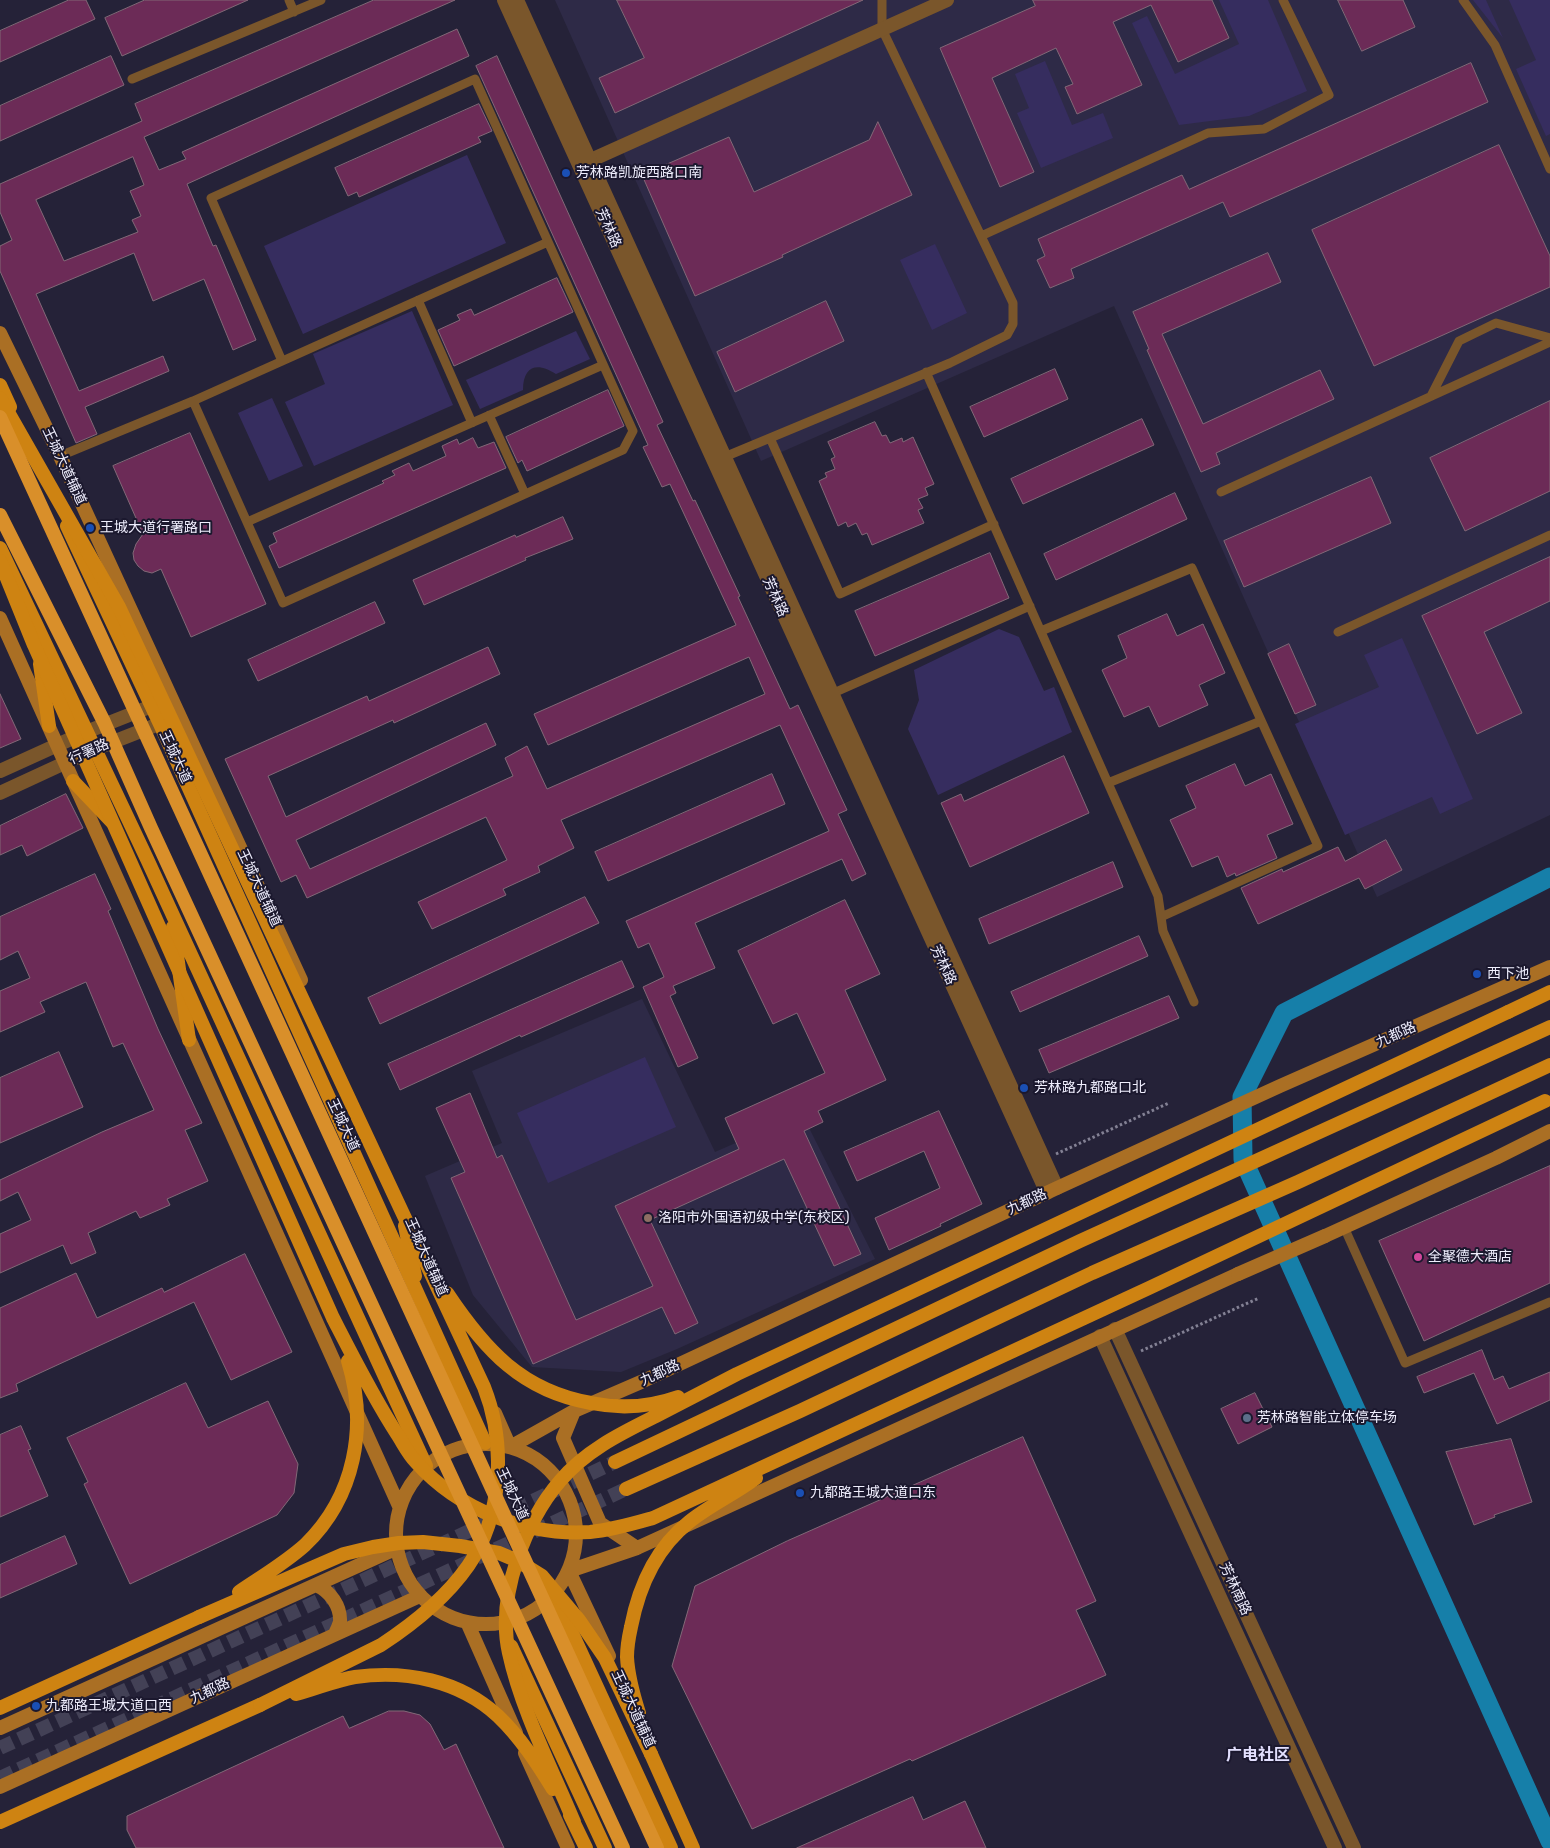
<!DOCTYPE html>
<html>
<head>
<meta charset="utf-8">
<style>
  body { margin:0 }
  canvas { display:block; background:#252238 }
</style>
</head>
<body>
<canvas width="1550" height="1848"></canvas>
<script>
const ctx = document.querySelector('canvas').getContext('2d');
ctx.lineJoin = 'round';
function fillPath(path, color) {
  ctx.fillStyle = color;
  ctx.fill(path, 'evenodd');
}
function trace(path, color, width, dash) {
  ctx.strokeStyle = color;
  ctx.lineWidth = width;
  ctx.lineCap = dash ? 'butt' : 'round';
  ctx.setLineDash(dash || []);
  ctx.stroke(path);
}
function write(font, color, halo, rows, align = 'center') {
  ctx.font = font + ' Rubik,"Noto Sans SC",sans-serif';
  ctx.lineWidth = 4;
  ctx.setLineDash([]);
  ctx.textBaseline = 'middle';
  ctx.strokeStyle = halo;
  ctx.fillStyle = color;
  for (const [text, x, y, turn = 0] of rows) {
    ctx.save();
    ctx.translate(x, y);
    ctx.rotate((+turn || 0) * Math.PI / 180);
    ctx.textAlign = isNaN(turn) ? turn : align;
    if (halo) ctx.strokeText(text, 0, 0);
    ctx.fillText(text, 0, 0);
    ctx.restore();
  }
}
fillPath(new Path2D(`
  M555 0H1550V815L1377 897 1114 306 761 461Z
  M642 999 715 1152 802 1114 875 1259 677 1349 621 1372 532 1367 473 1295 425 1176 502 1143 472 1071Z`), '#2e2a47');
fillPath(new Path2D(`
  M1219 0H1268L1307 91 1249 116 1179 125 1132 23 1147 16 1175 74 1239 44Z
  M1473 0H1486L1503 38Z
  M1509 0H1550V134L1546 136 1516 69 1536 60Z
  M1045 61 1072 125 1103 113 1113 138 1041 168 1017 113 1029 108 1015 74Z
  M467 155 506 243 303 334 264 246Z
  M935 244 967 313 932 330 900 260Z
  M412 311 453 405 314 466 285 402 325 384 313 354Z
  M576 331 590 359 556 374C538 362 523 365 523 390L480 409 466 380Z
  M272 398 303 466 269 481 238 413Z
  M999 629 1019 637 1044 691 1054 687 1072 732 938 795 908 729 919 700 914 670Z
  M1402 638 1473 799 1440 814 1432 797 1345 835 1295 724 1379 687 1364 655Z
  M645 1057 676 1127 548 1183 517 1113Z`), '#362d5f');
trace(new Path2D(`
  M1550 877 1284 1013 1242 1097 1243 1159 1550 1841`), '#167fa9', 19);
const building = new Path2D(`
  M69 0H86L95 19 0 62V31Z
  M145 0H248L122 56 105 18Z
  M374 0H455L144 137 159 170 186 159 182 152 457 29 469 56 187 184 213 246 216 245 256 340 233 350 204 279 153 301 134 253 36 294 79 391 163 356 169 371 85 407 97 434 76 443 0 271V246L12 240 0 212V184L142 121 135 104ZM133 157 144 185 130 191 141 216 132 220 138 232 64 261 36 200Z
  M617 0H863L615 113 599 78 644 58Z
  M1033 0H1212L1229 38 1178 62 1151 5 1113 22 1142 85 1077 114 1065 87 1073 84 1056 48 992 78 1034 172 1000 187 940 48 1035 6Z
  M1338 0H1403L1415 27 1362 51Z
  M111 56 124 85 0 141V106Z
  M497 56 663 422 657 425 693 501 695 500 740 596 738 597 790 709 798 705 847 810 838 814 866 874 852 881 842 859 695 923 715 968 673 986 676 993 670 996 698 1058 678 1067 643 987 664 977 649 943 638 948 626 921 829 831 780 725 561 820 574 848 538 866 540 872 503 889 506 895 432 929 418 902 507 860 486 817 307 898 296 875 281 882 225 759 367 696 369 701 488 647 500 674 394 723 393 720 268 776 286 817 486 723 496 745 296 840 310 869 513 776 505 758 527 746 547 789 765 694 749 657 548 745 534 714 736 625 670 484 662 487 643 447 648 445 476 66Z
  M1471 63 1488 102 1230 217 1223 202 1071 269 1074 278 1050 288 1037 260 1045 256 1038 239 1182 175 1189 189Z
  M479 104 492 131 478 137 481 142 359 197 357 192 348 196 335 168Z
  M878 122 912 195 782 255 783 257 695 296 642 175 729 137 754 192 869 140Z
  M1499 145 1550 256V287L1374 366 1312 230Z
  M1268 253 1281 282 1162 334 1203 424 1320 370 1334 399 1216 453 1220 464 1201 472 1147 350 1149 349 1133 312Z
  M557 278 573 312 454 366 438 330 460 320 457 315 471 309 474 315Z
  M826 301 844 341 735 392 717 352Z
  M1055 369 1068 399 984 437 970 407Z
  M608 390 624 426 527 471 522 460 518 463 506 437Z
  M1550 401V491L1465 531 1430 458Z
  M1142 419 1154 445 1023 504 1011 479Z
  M875 422 882 436 886 435 890 443 902 438 903 442 913 437 934 484 925 488 928 495 918 499 923 508 918 510 924 523 872 545 867 533 862 535 856 523 848 527 846 522 838 526 819 481 827 477 825 473 835 469 831 459 835 457 828 442Z
  M190 433 266 604 191 637 161 569 152 573 144 571 138 566 134 560 133 553 136 544 143 534 113 466Z
  M473 438 478 448 494 442 506 468 279 568 269 546 277 542 273 533 384 483 382 481 395 475 392 471 409 463 413 471 446 456 442 446 457 439 459 444Z
  M1371 477 1391 523 1244 587 1224 541Z
  M1175 493 1187 519 1056 580 1044 554Z
  M563 517 573 539 525 558 526 560 424 605 413 580 515 535 516 537Z
  M990 553 1009 598 875 656 855 611Z
  M1550 557V601L1484 632 1522 713 1477 734 1422 616Z
  M375 602 385 623 258 681 248 660Z
  M1167 614 1177 636 1203 624 1225 673 1199 685 1208 705 1159 727 1149 706 1124 717 1102 670 1127 658 1118 636Z
  M1289 644 1316 705 1295 714 1268 654Z
  M0 694 21 739 0 748Z
  M1064 756 1089 813 970 867 941 803 961 794 964 801Z
  M1235 764 1245 786 1271 774 1293 824 1267 835 1277 858 1236 876 1235 873 1227 877 1218 856 1192 867 1170 820 1196 808 1186 786Z
  M772 774 785 804 608 881 595 852Z
  M66 794 83 828 27 856 22 845 0 855V826Z
  M1386 840 1402 870 1365 889 1359 878 1258 924 1241 888 1282 869 1283 872 1338 847 1345 861Z
  M1113 862 1123 887 989 944 979 919Z
  M95 874 111 909 108 911 158 1029 202 1123 185 1130 208 1181 167 1199 170 1205 140 1218 136 1211 88 1233 96 1253 71 1264 63 1245 0 1273V1234L31 1220 18 1192 0 1201V1180L102 1132 154 1110 123 1043 113 1047 86 982 40 1002 45 1012 0 1032V991L30 978 18 951 0 960V917Z
  M585 897 599 923 380 1024 368 998Z
  M845 900 880 974 845 990 886 1080 818 1111 823 1122 804 1131 861 1254 834 1266 784 1159 650 1220 698 1323 675 1334 662 1307 533 1364 451 1178 465 1172 436 1108 470 1093 497 1158 502 1155 576 1320 653 1286 615 1206 739 1149 725 1118 825 1073 797 1013 773 1024 738 951Z
  M1139 936 1148 956 1020 1012 1011 992Z
  M622 961 634 987 521 1037 520 1035 400 1090 388 1064Z
  M1169 996 1179 1018 1049 1073 1039 1050Z
  M59 1052 83 1107 0 1143V1078Z
  M939 1111 982 1204 940 1224 941 1226 889 1250 875 1218 940 1188 924 1151 857 1181 844 1152Z
  M1550 1166V1283L1424 1341 1379 1241Z
  M245 1254 292 1352 231 1380 194 1302 16 1384 18 1391 0 1398V1308L76 1273 97 1318 162 1288 164 1292Z
  M1482 1350 1494 1380 1503 1376 1509 1389 1550 1372V1400L1497 1424 1474 1373 1424 1393 1417 1377Z
  M186 1383 208 1428 268 1401 298 1464 294 1493 277 1515 130 1584 84 1484 88 1482 67 1438Z
  M1255 1393 1272 1427 1238 1444 1221 1409Z
  M21 1426 31 1449 28 1450 48 1496 0 1517V1435Z
  M1023 1437 1096 1601 1076 1610 1106 1675 912 1761 910 1759 752 1829 672 1666 695 1586 787 1541Z
  M1511 1439 1532 1502 1494 1515 1495 1517 1474 1525 1446 1452Z
  M65 1536 77 1564 0 1598V1565Z
  M389 1711H404L420 1715 430 1724 444 1750 456 1744 504 1848H136L127 1830V1816L343 1716 349 1728Z
  M913 1797 923 1820 965 1801 986 1848H797Z`);
fillPath(building, '#6c2b57');
trace(building, '#826877', 1);
trace(new Path2D(`
  M0 1748 450 1540 615 1462
  M0 1778 626 1489`), '#434156', 14, [14, 7]);
trace(new Path2D(`
  M1056 1154 1169 1103
  M1141 1351 1259 1298`), '#838194', 3, [2.5, 2.5]);
trace(new Path2D(`
  M289 0 294 12
  M1463 0 1495 45 1550 169
  M132 79 321 0
  M981 236 1208 133 1264 129 1329 95 1283 0
  M418 300 472 423
  M926 372 1158 896 1163 931 1194 1002
  M1431 396 1459 341 1496 323 1550 338
  M193 401 283 603 623 450 633 431 475 79 211 198 282 361
  M489 415 525 494
  M770 438 840 594 994 524
  M60 456 193 401 548 242
  M722 458 950 363 1007 335 1013 324V303L882 29V0
  M1221 492 1550 342
  M247 522 603 365
  M1041 631 1192 568 1318 846 1161 917
  M1338 632 1550 535
  M829 695 1030 606
  M1108 783 1261 721
  M1344 1227 1405 1363 1550 1302`), '#7a562b', 9);
trace(new Path2D(`
  M580 165 947 0
  M0 771 86 732 162 702
  M0 793 95 749 169 720`), '#7a562b', 14);
trace(new Path2D(`
  M504 0 1047 1193
  M517 0 1057 1188
  M1115 1329 1354 1848
  M1100 1336 1335 1848`), '#7a562b', 14);
trace(new Path2D(`
  M0 333 60 456 301 980
  M0 618 399 1506
  M1325 1236 1496 1158 1550 1131
  M574 1411 563 1438 600 1523 637 1548
  M495 1413 510 1447
  M396 1534a90 90 0 1 1 180 0a90 90 0 1 1-180 0Z
  M510 1447 574 1411 641 1382 1057 1188 1280 1086 1550 967
  M569 1571 637 1548 1238 1274
  M569 1571 609 1656
  M316 1585C330 1591 341 1606 340 1622 339 1625 337 1630 335 1634
  M467 1622 516 1733
  M0 1728 397 1548
  M525 1753 568 1848
  M0 1787 420 1596`), '#aa6f24', 14);
trace(new Path2D(`
  M0 385 10 407
  M67 526 160 724 485 1443
  M0 548 147 859 426 1466
  M40 664 49 726
  M73 781 112 822
  M173 927 189 1040
  M1508 1012 1550 992
  M405 1226 415 1276
  M615 1462 1080 1241 1550 1027
  M626 1489 800 1411 1092 1273 1298 1182 1550 1065
  M554 1594 671 1848
  M511 1646 605 1848
  M0 1708 199 1617
  M651 1754 693 1848
  M0 1822 260 1705`), '#ce8312', 14);
trace(new Path2D(`
  M1238 1274 1325 1236`), '#aa6f24', 14);
trace(new Path2D(`
  M0 398 119 607 484 1387C506 1443 503 1516 468 1566 445 1599 413 1624 381 1645L260 1705
  M0 561 34 645 333 1318C353 1357 373 1397 397 1434 403 1443 408 1454 416 1462 459 1510 525 1536 590 1532 612 1530 632 1524 653 1518L1149 1288 1545 1101
  M447 1293C485 1350 522 1391 591 1403 621 1409 650 1407 678 1397
  M239 1592C261 1577 285 1563 305 1545 355 1497 368 1426 348 1361
  M199 1617 344 1554 373 1547 399 1543 423 1542 460 1546 499 1553 518 1561 542 1576 579 1620 605 1658 651 1754
  M296 1694C316 1689 336 1680 355 1677 406 1670 459 1680 498 1716 520 1737 537 1763 553 1789
  M639 1713C633 1694 628 1676 627 1657 627 1647 629 1636 631 1627 639 1586 656 1548 689 1522 710 1505 735 1494 756 1478
  M570 1815 586 1848
  M574 1822C552 1769 521 1709 509 1653 502 1622 507 1590 517 1560 526 1533 541 1503 560 1481 586 1450 622 1433 656 1416 683 1402 710 1388 737 1374L1508 1012`), '#ce8312', 14);
trace(new Path2D(`
  M0 417 657 1848
  M0 515 104 722 151 828 623 1848`), '#d98f2a', 14);
for (const [x, y, r, color] of [
  [566,173,5,"#1a4fb4"],
  [90,528,5,"#1a4fb4"],
  [1477,974,5,"#1a4fb4"],
  [1024,1088,5,"#1a4fb4"],
  [648,1218,5,"#8d6e63"],
  [1418,1257,5,"#d1479c"],
  [1247,1418,5,"#5c6f8a"],
  [800,1493,5,"#1a4fb4"],
  [36,1706,5,"#1a4fb4"]
]) {
  const dot = new Path2D();
  dot.arc(x, y, r, 0, 2 * Math.PI);
  ctx.fillStyle = color;
  ctx.fill(dot);
  trace(dot, '#1b182e', 2);
}
write('14px', '#efeefd', '#1b182e', [
  ["芳林路凯旋西路口南",576,173],
  ["王城大道行署路口",100,528],
  ["西下池",1487,974],
  ["芳林路九都路口北",1034,1088],
  ["洛阳市外国语初级中学(东校区)",658,1218],
  ["全聚德大酒店",1428,1257],
  ["芳林路智能立体停车场",1257,1418],
  ["九都路王城大道口东",810,1493],
  ["九都路王城大道口西",46,1706]
], 'left');
write('14px', '#efeefd', '#1b182e', [
  ["芳林路",608,228,66],
  ["王城大道辅道",64,466,65],
  ["芳林路",775,597,66],
  ["行署路",89,752,-24],
  ["王城大道",175,757,65],
  ["王城大道辅道",259,888,65],
  ["芳林路",943,965,65],
  ["九都路",1396,1035,-24],
  ["王城大道",343,1125,65],
  ["九都路",1027,1202,-25],
  ["王城大道辅道",426,1257,66],
  ["九都路",660,1373,-25],
  ["王城大道",512,1494,65],
  ["芳林南路",1235,1589,65],
  ["九都路",210,1691,-25],
  ["王城大道辅道",633,1709,65]
]);
write('bold 16px', '#e3e0fe', '#1b182e', [
  ["广电社区",1258,1755]
]);
</script>
</body>
</html>
